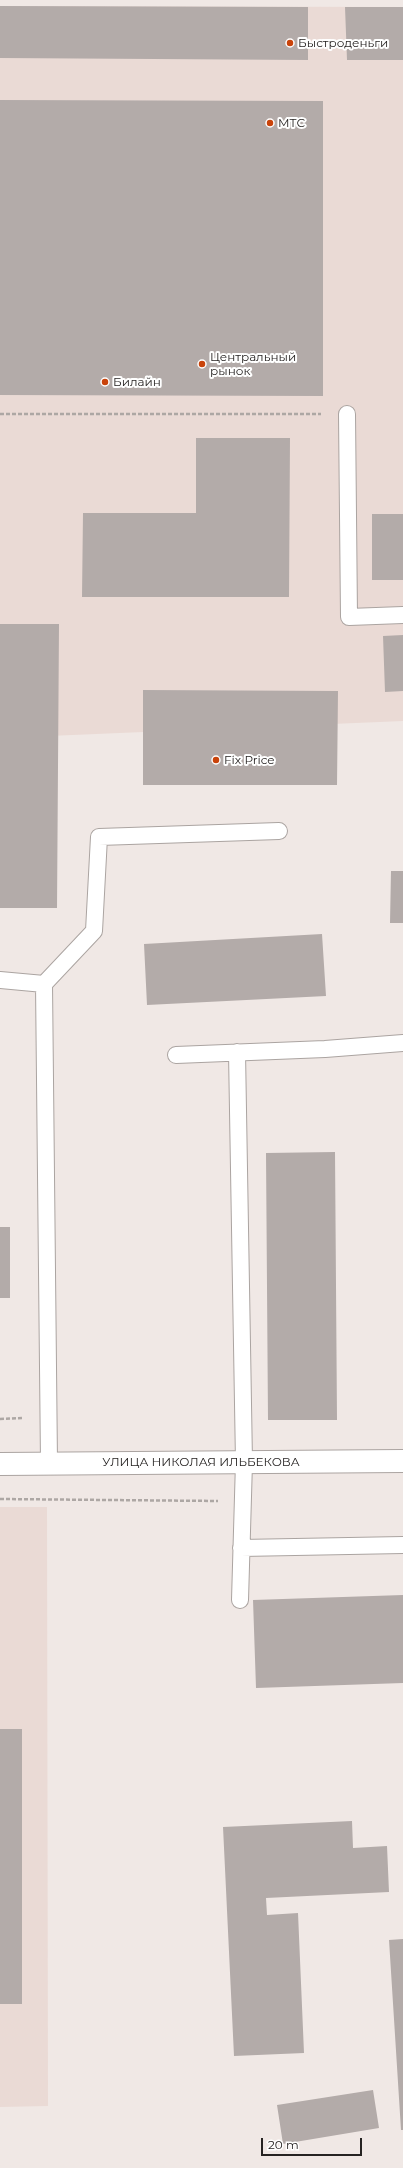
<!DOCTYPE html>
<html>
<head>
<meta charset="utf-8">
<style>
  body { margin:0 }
  #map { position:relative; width:403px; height:2168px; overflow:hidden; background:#f0e8e5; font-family:Montserrat,sans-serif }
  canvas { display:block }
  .scale { position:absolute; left:261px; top:2138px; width:101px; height:18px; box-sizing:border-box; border:2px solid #262322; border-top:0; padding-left:5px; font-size:12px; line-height:14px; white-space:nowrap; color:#262322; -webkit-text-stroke:3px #fff; paint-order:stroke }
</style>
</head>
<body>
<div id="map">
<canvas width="403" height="2168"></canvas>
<div class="scale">20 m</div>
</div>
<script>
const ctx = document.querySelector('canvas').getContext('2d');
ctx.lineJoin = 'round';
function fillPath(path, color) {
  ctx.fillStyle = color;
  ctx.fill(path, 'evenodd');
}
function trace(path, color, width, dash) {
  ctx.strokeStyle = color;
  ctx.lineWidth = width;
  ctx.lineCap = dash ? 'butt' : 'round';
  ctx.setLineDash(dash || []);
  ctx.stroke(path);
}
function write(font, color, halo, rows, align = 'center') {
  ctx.font = font + ' Montserrat,sans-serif';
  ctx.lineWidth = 4;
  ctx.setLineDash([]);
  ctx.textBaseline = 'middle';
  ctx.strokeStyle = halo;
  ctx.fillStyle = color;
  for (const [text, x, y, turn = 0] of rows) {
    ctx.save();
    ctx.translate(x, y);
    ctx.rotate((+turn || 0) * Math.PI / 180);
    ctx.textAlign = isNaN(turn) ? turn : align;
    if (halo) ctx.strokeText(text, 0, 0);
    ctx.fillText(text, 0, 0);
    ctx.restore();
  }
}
fillPath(new Path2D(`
  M0 6 403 7V721L49 736H0Z
  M0 1507H47L48 2106 0 2107Z`), '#eadad5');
fillPath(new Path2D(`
  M0 6 308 7V60L0 58Z
  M345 7H403V60H347Z
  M0 100 323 101V396L0 395Z
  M196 438H290L289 597H82L83 513H196Z
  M372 514H403V580H372Z
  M0 624H59L57 908H0Z
  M403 635V691L385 692 383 636Z
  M143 690 338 691 337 785H143Z
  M391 871H403V923H390Z
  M322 934 326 996 147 1005 144 944Z
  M335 1152 337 1420H268L266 1153Z
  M0 1227H10V1298H0Z
  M403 1595V1683L256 1688 253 1600Z
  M0 1729H22V2004H0Z
  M352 1821 353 1848 387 1846 389 1892 266 1898 267 1915 298 1913 304 2053 234 2056 223 1827Z
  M403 1939V2130H401L389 1940Z
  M373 2090 379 2128 283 2144 277 2105Z`), '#b3aba9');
const lane = new Path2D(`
  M347 414 349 617 403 615
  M0 980 44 984
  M237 1052 244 1462 240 1600
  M176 1055 325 1049 403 1043
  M49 1463 44 984 94 931 99 837 279 831
  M241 1548 403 1545`);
const street = new Path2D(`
  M0 1464 403 1461`);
trace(lane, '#aba4a1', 18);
trace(street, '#aba4a1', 24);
trace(new Path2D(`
  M0 414H321
  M0 1419 24 1418
  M0 1499 218 1501`), '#ada7a4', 2.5, [4, 2]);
trace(lane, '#fff', 16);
trace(street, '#fff', 22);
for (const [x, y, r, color] of [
  [290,43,4,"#c9430a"],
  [270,123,4,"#c9430a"],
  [202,364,4,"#c9430a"],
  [105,382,4,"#c9430a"],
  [216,760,4,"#c9430a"]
]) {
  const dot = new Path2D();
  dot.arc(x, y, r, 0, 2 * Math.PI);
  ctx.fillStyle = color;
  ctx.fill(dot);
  trace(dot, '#fff', 1.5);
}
write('12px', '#262322', '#fff', [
  ["Быстроденьги",298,43],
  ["МТС",278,123],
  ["Центральный",210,357],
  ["рынок",210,371],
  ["Билайн",113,382],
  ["Fix Price",224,760]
], 'left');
write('12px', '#262322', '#fff', [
  ["УЛИЦА НИКОЛАЯ ИЛЬБЕКОВА",201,1462]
]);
</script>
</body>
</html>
